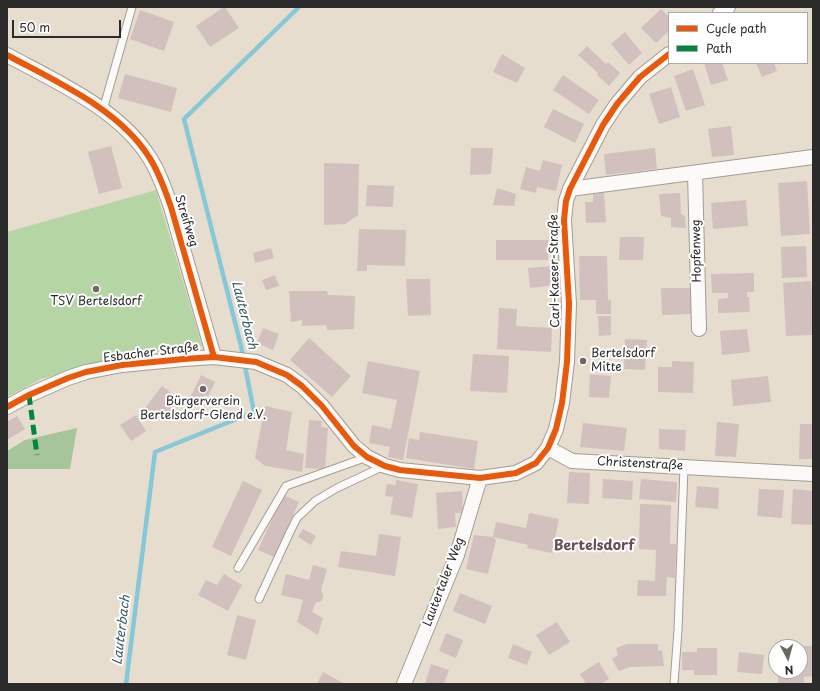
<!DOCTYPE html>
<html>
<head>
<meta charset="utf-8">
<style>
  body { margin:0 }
  #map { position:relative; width:820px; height:691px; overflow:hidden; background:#e6ddce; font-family:"Playpen Sans",sans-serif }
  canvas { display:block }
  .frame { position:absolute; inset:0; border:8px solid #2b2b2b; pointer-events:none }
  .legend { position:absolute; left:668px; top:12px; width:140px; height:52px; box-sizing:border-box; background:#fff; border:1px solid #aaa; margin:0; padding:5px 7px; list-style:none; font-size:12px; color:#2b2b2b }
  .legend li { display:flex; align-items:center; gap:8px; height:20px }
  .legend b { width:20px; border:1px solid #aaa }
  .north { position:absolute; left:768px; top:639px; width:40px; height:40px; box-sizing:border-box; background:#fff; border:1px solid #aaa; border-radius:50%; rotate:174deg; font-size:11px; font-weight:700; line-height:16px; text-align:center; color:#2b2b2b }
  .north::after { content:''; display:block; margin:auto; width:14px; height:18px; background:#6c6964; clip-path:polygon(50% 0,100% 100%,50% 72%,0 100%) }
  .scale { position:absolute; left:12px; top:20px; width:109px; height:18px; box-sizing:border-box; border:2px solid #2b2b2b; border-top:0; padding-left:5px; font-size:12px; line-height:14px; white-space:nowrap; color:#2b2b2b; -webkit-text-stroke:3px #fff; paint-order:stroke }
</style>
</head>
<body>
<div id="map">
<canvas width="820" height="691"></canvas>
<div class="frame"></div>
<ul class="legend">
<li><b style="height:5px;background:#e8590c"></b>Cycle path</li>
<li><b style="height:5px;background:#00873e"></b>Path</li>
</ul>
<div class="north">N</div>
<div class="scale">50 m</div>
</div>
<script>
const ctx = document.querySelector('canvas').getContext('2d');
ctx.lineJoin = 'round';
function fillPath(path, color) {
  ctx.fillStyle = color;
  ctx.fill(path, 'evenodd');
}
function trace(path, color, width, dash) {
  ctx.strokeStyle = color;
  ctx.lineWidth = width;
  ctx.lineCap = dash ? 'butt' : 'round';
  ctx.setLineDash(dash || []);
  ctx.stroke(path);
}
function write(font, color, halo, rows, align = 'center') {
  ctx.font = font + ' "Playpen Sans",sans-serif';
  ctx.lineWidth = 4;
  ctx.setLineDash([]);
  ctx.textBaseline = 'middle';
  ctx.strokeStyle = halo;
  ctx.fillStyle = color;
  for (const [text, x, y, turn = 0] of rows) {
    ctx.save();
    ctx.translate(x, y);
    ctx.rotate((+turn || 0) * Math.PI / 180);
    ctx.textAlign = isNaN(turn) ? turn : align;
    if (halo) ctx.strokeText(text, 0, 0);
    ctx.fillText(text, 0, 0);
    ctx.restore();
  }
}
fillPath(new Path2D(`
  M156 190 202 346 129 355 41 379 7 397V232Z`), '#b6d5a5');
fillPath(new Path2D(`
  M77 428 70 469H7V451L25 440Z`), '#a6c59b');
trace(new Path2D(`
  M126 684 155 452 254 412 241 346 184 119 299 7`), '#86c7d8', 4.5);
fillPath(new Path2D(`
  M224 7H225L239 28 210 47 196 26Z
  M661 9 669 17V31L656 43 641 28Z
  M140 10 174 22 164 51 130 39Z
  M625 32 642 53 629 65 611 44Z
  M587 46 606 64 608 62 620 73 609 86 597 75 598 73 578 55Z
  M502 54 525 68 517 83 493 72Z
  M704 63H722L728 80 711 85Z
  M756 63H774L777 71 762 77Z
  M693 69 705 105 686 111 674 76Z
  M125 74 177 88 171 112 118 98Z
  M563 75 599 100 589 114 553 90Z
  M671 87 680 117 659 124 649 94Z
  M553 109 584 124 575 143 544 127Z
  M731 126 734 155 712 157 708 129Z
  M111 146 122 188 99 194 88 152Z
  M471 148H493L491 174 470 175Z
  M655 148 657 169 606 175 604 154Z
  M543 160 562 165 556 191 537 187 536 193 520 189 526 167 540 171Z
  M324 163 359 164 358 215 345 224 324 225Z
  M807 181 810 234 781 236 778 183Z
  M367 185 394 186 393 207 366 206Z
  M497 188 516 194 514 206 493 205Z
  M604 193 606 222 586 223 585 202H593V194Z
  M680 193 681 214 685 216 686 228 671 227V218L661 216 659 194Z
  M746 200 748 226 713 229 711 203Z
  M359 229 406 230 405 266 367 265V271H357Z
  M620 237H644L643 260H619Z
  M496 240H548V260H496Z
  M806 246 807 277 782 278 781 247Z
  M271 248 274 258 255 263 253 253Z
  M579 256H607L608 300H611V314H596V300H580Z
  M553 266 555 285 530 288 528 268Z
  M754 273V292H747V297H749L750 312 718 313V299L728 298V293H712L711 274Z
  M275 275 279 286 266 290 262 280Z
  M406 279H430L431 315 408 316Z
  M811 281 813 307V335L786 336 783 283Z
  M661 288H691V314L662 315Z
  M289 291H327L328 295 355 296 354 329 327 330 326 325 302 326V320L291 322Z
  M499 308 517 309 516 326 552 328 551 352 497 349Z
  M598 316H611V335L599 336Z
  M263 328 279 334 273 350 257 343Z
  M747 329 750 352 722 355 720 331Z
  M309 338 351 376 332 397 290 360Z
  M625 339 647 340 645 370 624 369Z
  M473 354 509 356 507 393 470 391Z
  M368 361 420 371 403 460 388 457 390 447 369 443 372 425 391 429 397 400 362 393Z
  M672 361 694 362 693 393 658 392V367H672Z
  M590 374 611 376 609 398 589 397Z
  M201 375 215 382 208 397 205 395 200 405 189 400Z
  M768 376 771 402 733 406 731 380Z
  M162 386 179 399 163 421 145 408Z
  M265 406 292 412 286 450 304 454 302 472 265 466 255 458Z
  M136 415 146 431 131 441 120 425Z
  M17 416 25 429 7 440V422Z
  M309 420 322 421 321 427 328 428 325 469 305 468Z
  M717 422 739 424 736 457 715 456Z
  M583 423 627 428 624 451 580 447Z
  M800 424H813V459H799Z
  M659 429 686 430 685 451 659 449Z
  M420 432 478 441 474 469 406 458 409 438 419 440Z
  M569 472 590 473 589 504 567 503Z
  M603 479 633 481 632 500 602 498Z
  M641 479 677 482 676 502 639 499Z
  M396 480 418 484 412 518 390 514 393 497 385 496 387 484 396 485Z
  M243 481 262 490 231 556 212 547Z
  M697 486 719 488 718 509 695 507Z
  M759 489 784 490 782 518 757 516Z
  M793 489 813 491 812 525 791 524Z
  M462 491 463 513H455L456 527 438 529 436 493Z
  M283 495 299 502 274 557 258 550Z
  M640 504 671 505 670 544H676L675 578 667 577 666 596H637L638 580 655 581 656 550 639 549Z
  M529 513 559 519 552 553 527 548 528 545 493 537 496 522 526 528Z
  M303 529 316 536 311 545 298 537Z
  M379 534 401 537 395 576 338 567 341 551 376 556Z
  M474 535 493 537 496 540 488 574 466 569Z
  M313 565 327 569 321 591 323 594V599L320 602H316L312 612 323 618 318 635 297 622 303 600 281 595 286 574 309 580Z
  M224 574 242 585 228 611 198 595 206 580 217 585Z
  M460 593 492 606 485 624 453 611Z
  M237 615 256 620 246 660 227 655Z
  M557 622 570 642 549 655 536 635Z
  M446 633 463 640 456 658 439 651Z
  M513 644 532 652 527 665 508 658Z
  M627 644H658V651L662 650 664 666 630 667 619 671 612 659 618 655 616 648Z
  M803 646H813V676L804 677V684H778V671H800V652H803Z
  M697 648H717V675H694V670H682V652H697Z
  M739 652 764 655 762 674 737 672Z
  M599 662 609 679 600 684H586L580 674Z
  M431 664 449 670 444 684H425Z
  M323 672 345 684H317Z`), '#d2c0be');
const service = new Path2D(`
  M103 110 132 7
  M238 568 286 486 367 457
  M259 599 290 532 297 518 315 501 337 488 384 466
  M674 684 678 630 684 467`);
const minor = new Path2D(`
  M720 13 728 7
  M7 55C55 81 119 109 149 157 159 172 165 190 171 207L214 357
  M695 173 699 329
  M570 189 813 157
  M7 407 29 395 68 378 86 372 122 365 184 359 214 357 256 362 287 375 302 386 322 406 354 446 367 457 385 466 400 470 480 478 516 473 536 463 548 448 556 429 562 403 567 362 569 304 564 220 566 201 570 189 603 125 617 104 640 77 669 54
  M548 448 572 461 813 474
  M404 684 457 555 480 478`);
trace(service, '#a29d94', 9);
trace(minor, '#a29d94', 16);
trace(service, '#fbfaf8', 7);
trace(minor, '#fbfaf8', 14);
trace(new Path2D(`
  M29 395 37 455`), '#00873e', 5, [10, 5]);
trace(new Path2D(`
  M7 55C55 81 119 109 149 157 159 172 165 190 171 207L214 357
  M7 407 29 395 68 378 86 372 122 365 184 359 214 357 256 362 287 375 302 386 322 406 354 446 367 457 385 466 400 470 480 478 516 473 536 463 548 448 556 429 562 403 567 362 569 304 564 220 566 201 570 189 603 125 617 104 640 77 669 54`), '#e8590c', 6);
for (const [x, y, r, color] of [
  [96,289,4,"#6c6964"],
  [583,361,4,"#6c6964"],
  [203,389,4,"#6c6964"]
]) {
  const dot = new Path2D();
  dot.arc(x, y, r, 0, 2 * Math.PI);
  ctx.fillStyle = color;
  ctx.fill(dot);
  trace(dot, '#fff', 1.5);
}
write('12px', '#2b2b2b', '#fff', [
  ["Streifweg",186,221,73],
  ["Hopfenweg",697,251,-91],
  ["Carl-Kaeser-Straße",555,271,-91],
  ["Esbacher Straße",151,353,-7],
  ["Christenstraße",640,464,3],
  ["Lautertaler Weg",444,582,-69]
]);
write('12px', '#2b2b2b', '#fff', [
  ["TSV Bertelsdorf",96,302],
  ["Bertelsdorf",591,354,"left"],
  ["Mitte",591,368,"left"],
  ["Bürgerverein",203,402],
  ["Bertelsdorf-Glend e.V.",203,416]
]);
write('italic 13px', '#3c5e69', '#fff', [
  ["Lauterbach",244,315,76],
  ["Lauterbach",122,630,-83]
]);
write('bold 14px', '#674f57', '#fff', [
  ["Bertelsdorf",594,546]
]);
</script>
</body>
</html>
